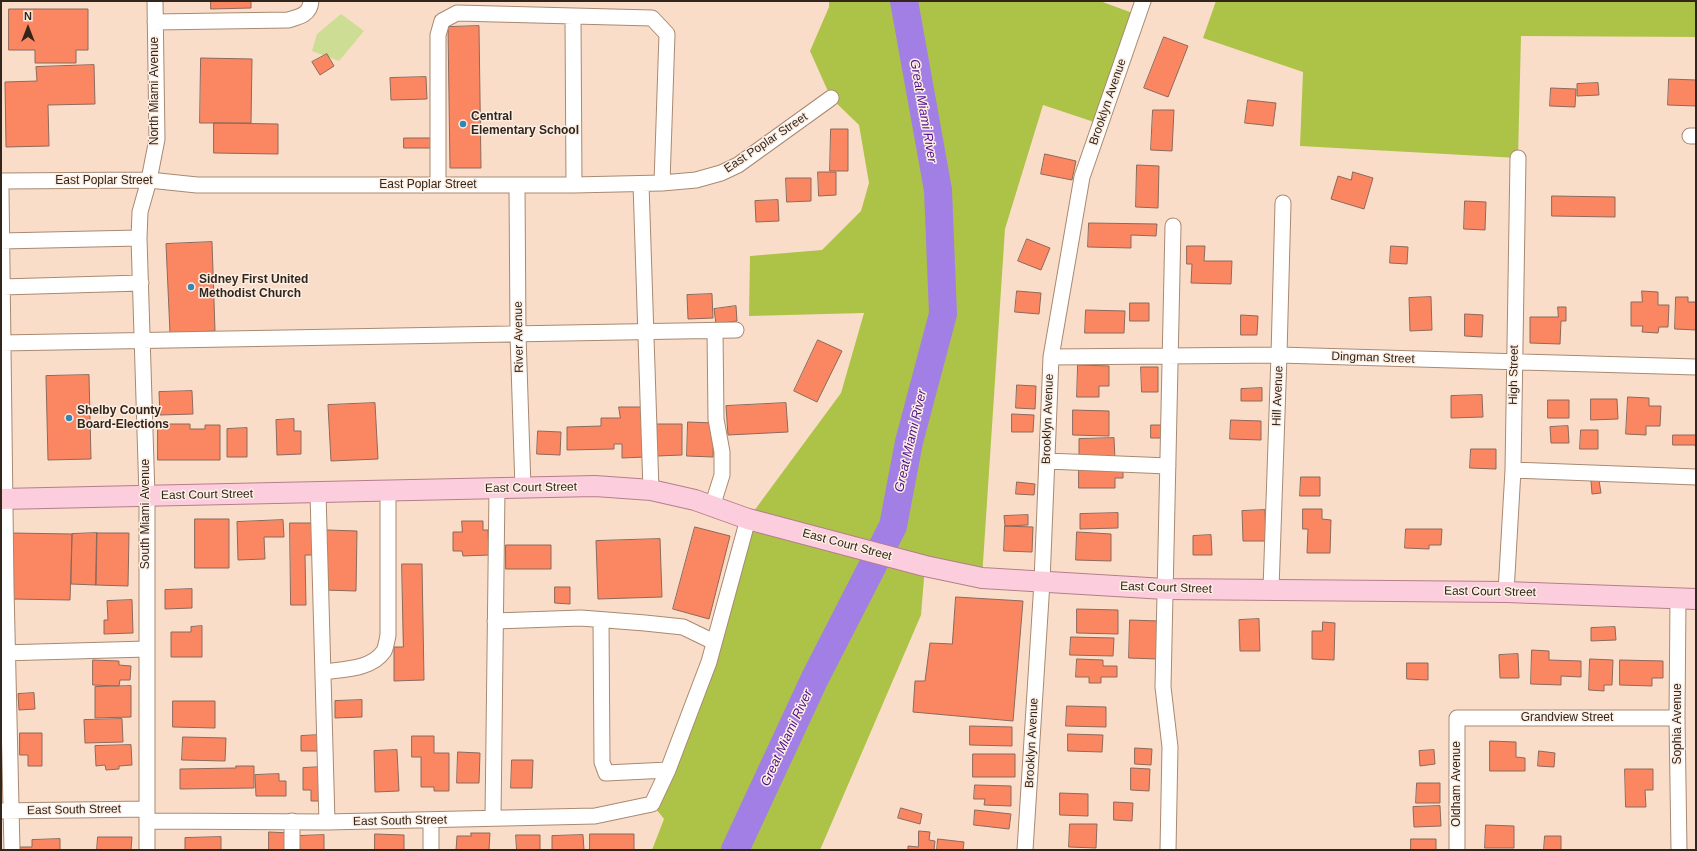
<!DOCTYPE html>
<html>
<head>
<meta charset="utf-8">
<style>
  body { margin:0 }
  #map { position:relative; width:1697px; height:851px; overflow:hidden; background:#faddc8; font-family:Helvetica,sans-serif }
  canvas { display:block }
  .frame { position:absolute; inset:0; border:2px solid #32251b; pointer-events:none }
  .north { position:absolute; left:8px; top:8px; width:40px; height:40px; -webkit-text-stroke:3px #fceee3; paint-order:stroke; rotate:0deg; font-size:11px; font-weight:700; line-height:16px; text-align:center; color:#32251b }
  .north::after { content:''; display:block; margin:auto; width:14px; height:18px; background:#32251b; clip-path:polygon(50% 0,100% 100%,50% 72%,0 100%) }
</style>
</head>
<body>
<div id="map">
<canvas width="1697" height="851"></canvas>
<div class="frame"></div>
<div class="north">N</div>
</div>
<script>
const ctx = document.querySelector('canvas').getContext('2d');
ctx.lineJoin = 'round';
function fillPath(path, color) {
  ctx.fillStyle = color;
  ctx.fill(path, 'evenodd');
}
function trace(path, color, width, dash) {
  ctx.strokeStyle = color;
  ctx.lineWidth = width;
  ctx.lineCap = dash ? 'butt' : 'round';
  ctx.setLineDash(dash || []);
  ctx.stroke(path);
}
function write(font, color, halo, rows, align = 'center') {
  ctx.font = font + ' Helvetica,sans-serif';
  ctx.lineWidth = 3;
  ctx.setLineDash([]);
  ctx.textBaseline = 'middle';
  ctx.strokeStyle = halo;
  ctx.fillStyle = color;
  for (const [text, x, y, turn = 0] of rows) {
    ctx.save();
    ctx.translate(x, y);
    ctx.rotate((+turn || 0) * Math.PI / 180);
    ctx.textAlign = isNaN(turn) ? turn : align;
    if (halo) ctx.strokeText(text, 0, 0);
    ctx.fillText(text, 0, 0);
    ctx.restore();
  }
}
fillPath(new Path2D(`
  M341 14 364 31 339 61 312 51 317 34Z`), '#cddd93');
fillPath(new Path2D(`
  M829 1H1100L1138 15 1100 124 1043 105 1005 229 982 578 925 566 921 615 820 850H652L664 819 652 804 668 770 748 519 841 393 864 313 749 316 750 256 822 250 861 211 869 183 859 125 831 98 810 51 829 7Z
  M1216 1H1696V37L1521 36 1518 158 1300 146 1303 72 1203 38Z`), '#adc348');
trace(new Path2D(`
  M735 850 815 678 893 526 909 442 943 314 938 190 904 1`), '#a27fe4', 28);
const building = new Path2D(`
  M211 1H251V8L211 9Z
  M9 9H88V50H76V63H35V50H9Z
  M479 26 481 168H450L448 27Z
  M1164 37 1188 46 1168 97 1144 88Z
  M327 54 334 66 320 75 312 62Z
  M201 58 252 59 251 123H200Z
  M94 65 95 104 48 105 49 146 6 147 5 82 37 81 36 67Z
  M426 77 427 99 391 100 390 78Z
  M1669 79 1696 80V106L1668 105Z
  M1598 83 1599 95 1577 96V84Z
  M1551 88 1576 89 1575 107 1550 106Z
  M1248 100 1276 103 1273 126 1245 123Z
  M1153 110H1174L1172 151 1151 150Z
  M214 123 278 124V154L214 153Z
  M831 129H848V171H830Z
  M404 138H432V148H404Z
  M1045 154 1076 161 1072 180 1041 174Z
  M1137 165 1159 166 1158 208 1136 207Z
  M818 172H836V195L819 196Z
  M1353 172 1373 178 1364 209 1331 199 1338 176 1351 180Z
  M786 178H811V201L787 202Z
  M1552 196 1615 197V217L1552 216Z
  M778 200 779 221 756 222 755 201Z
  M1465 201 1486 202 1485 230 1464 229Z
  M1089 223 1157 224 1156 236 1131 235V248L1088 247Z
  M1027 239 1050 248 1041 270 1018 261Z
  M212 242 215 331 170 333 166 244Z
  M1187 246H1205L1204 261H1232L1231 284 1191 283 1192 264H1187Z
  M1391 246 1408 247 1407 264 1390 263Z
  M1017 291 1041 293 1039 314 1015 312Z
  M1642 291 1658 292V305H1669L1668 327H1659L1658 333 1642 332 1643 326H1631V302H1642Z
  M712 294 713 318 688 319 687 295Z
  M1431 297 1432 330 1410 331 1409 298Z
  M1676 297H1688V302H1696V330L1675 329Z
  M1130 303H1149V321H1130Z
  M736 306 737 321 716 324 714 309Z
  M1558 307H1566V321H1561L1560 344 1530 343V317H1558Z
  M1086 310 1125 311 1124 333H1085Z
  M1465 314 1483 315 1482 337 1465 336Z
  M1241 315 1258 316 1257 335H1241Z
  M818 340 842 351 817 402 794 391Z
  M1078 365 1109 366V386H1099V397H1077Z
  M1141 367H1158V392H1142Z
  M89 375 91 459 48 460 46 376Z
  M1017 385 1036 386 1035 409 1016 408Z
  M1262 388V401H1241V389Z
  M192 391 193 414 160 415 159 392Z
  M1482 395 1483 417 1451 418V396Z
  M1628 397 1649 398V406H1661L1660 426H1646V435L1626 434Z
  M1591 399H1617L1618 419 1591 420Z
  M1548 400H1569V418H1548Z
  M375 403 378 459 331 461 328 405Z
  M786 403 788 432 728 435 726 406Z
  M619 407H645L646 457 622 458V444H614V449L567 450V427L601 426V418H620Z
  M1073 410 1109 411V436L1073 435Z
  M1012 414 1034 415 1033 432H1012Z
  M294 419V431H301V454L277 455 276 420Z
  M1231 420 1261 421V440L1230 439Z
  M688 422 714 423 713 457 687 456Z
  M158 424H190V429H205V425H220V460H158Z
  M656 424H682V455L657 456Z
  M1151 425H1166L1167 438H1151Z
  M1568 426 1569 443H1551L1550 427Z
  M247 428V457H227V429Z
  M1581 430H1598V449H1580Z
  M538 431 561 432 560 455 537 454Z
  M1673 435H1696V449L1695 445H1673Z
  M1114 438 1115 459 1079 460V439Z
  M1471 449H1496V469L1470 468Z
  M1079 467 1123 468V478H1115V488H1079Z
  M1301 477H1320V496H1300Z
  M1599 480 1601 493 1592 494 1591 481Z
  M1017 482 1035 484 1034 495 1016 494Z
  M1303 509H1322V519L1331 520 1330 553H1307L1308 529H1303Z
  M1265 510 1266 541H1243L1242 511Z
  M1118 513V528L1080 529V514Z
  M1028 515V525L1005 526 1004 516Z
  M195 519H229V568H195Z
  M283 520 284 537H264L265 559 238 560 237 522Z
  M462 521H483V530H488L489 555 463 556 462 551H453V532H462Z
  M290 523H318V555H305L306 605H291Z
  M1005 526 1033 527 1032 552 1004 551Z
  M695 527 730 536 709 619 673 609Z
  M1406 529H1442L1441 545H1429V549L1405 548Z
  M327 530 357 531 356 591 325 590Z
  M1077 532 1111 534V561L1076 560Z
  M11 533 72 534 70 600 11 599Z
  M97 533 96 585 71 584 72 534Z
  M97 533H129L128 586 96 585Z
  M1211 535 1212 555H1193V536Z
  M660 539 662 597 598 599 596 541Z
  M506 545H551V569H506Z
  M402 564H422L424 680 394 681V647H403Z
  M555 587H570V604L555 603Z
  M192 589V608L165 609V590Z
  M956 597 1023 601 1013 721 913 712 915 681H925L930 643 952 644Z
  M132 600 133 633 104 634V620H108L107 601Z
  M1077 609 1118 610V634L1077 633Z
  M1259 619 1260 651H1240L1239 620Z
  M1130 620 1158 621V659L1129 658Z
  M1323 622 1335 623 1334 660 1312 659V631H1322Z
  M202 626V657H171V632H191V627Z
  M1615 627 1616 640 1591 641V628Z
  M1071 637 1114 638 1113 656 1070 655Z
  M1532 650 1549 651V660L1581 661V677L1561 676V685L1531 684Z
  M1518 654 1519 678H1500L1499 655Z
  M1077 659 1103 660V666H1117V677H1101V683H1089V677H1076Z
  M1590 659 1613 660 1612 685H1604V691L1589 690Z
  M93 660 119 661V665L131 666 130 680H120L119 686 93 685Z
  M1620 660 1663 661V678H1652V686L1620 685Z
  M1407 663H1428V680L1407 679Z
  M131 686V717L95 718V687Z
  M34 693 35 709 19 710 18 694Z
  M362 700V717L335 718V701Z
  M173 701H215V728L173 727Z
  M1067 706 1106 707V727L1066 726Z
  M122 719 123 742 85 743 84 720Z
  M970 726 1012 727V746L970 745Z
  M20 733H42V766H28V755H20Z
  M1068 734 1103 735 1102 752 1068 751Z
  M319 735V751H301V736Z
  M412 736H434V753H449V791H434V787H421V757H412Z
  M183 737 226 738 225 761 182 760Z
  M1490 741 1516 742V757L1525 758V771H1490Z
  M131 745 132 765 119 766V769L106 770 105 765 96 766 95 746Z
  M1135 748 1152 749 1151 765 1135 764Z
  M397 750 399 791 375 792 374 751Z
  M1434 750 1435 764 1420 766 1419 751Z
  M1539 751 1555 753 1554 767 1538 766Z
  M458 752 480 753 479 783H457Z
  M973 754H1015V777H973Z
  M512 760H533L532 788H511Z
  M236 766H254V788L180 789V769L236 768Z
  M323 767 324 801H311V790H303V768Z
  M1131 768 1150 769 1149 791 1131 790Z
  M1625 769H1653V790H1645L1646 807H1626Z
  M279 774V781H286V796H256L255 775Z
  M1417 783H1440V803H1416Z
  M975 785 1011 786V806L984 805 985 799H974Z
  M1060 793 1088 794V816L1060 815Z
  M1114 802 1133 803 1132 821 1114 820Z
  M1440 806 1441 826 1414 827 1413 807Z
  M901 808 922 814 920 824 898 818Z
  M975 810 1011 814 1009 829 974 825Z
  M1070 824H1097L1096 848 1069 847Z
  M1486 825 1514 826V848H1485Z
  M919 831 930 832 929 840 935 841 934 850H908V846L918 847Z
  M269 832 291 833 290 850H269Z
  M471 833H490L489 850H456L457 836H471Z
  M375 834 404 835V850H375Z
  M590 834H634V850H590Z
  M324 835V850H300L299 836Z
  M516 835H540V850H517Z
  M583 835 584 850H552V836Z
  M1545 836H1561V850H1544Z
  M98 837H132L131 850H97Z
  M221 837V850H185V838Z
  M60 839V850H20V847H32V840Z
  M938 839 964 842 963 850H937Z
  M1411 839H1436V850H1411Z`);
fillPath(building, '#fa8762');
trace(building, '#8e685b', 1);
const minor = new Path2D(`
  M573 16 574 185
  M155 22 288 20C299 17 310 15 311 1
  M1690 136H1696
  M1 181 149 180 197 185H574L662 183 696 180 721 173 738 165 831 98
  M641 184 651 490
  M438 185V35L442 21 457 13 652 18 667 34 662 183
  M517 185 518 335 523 488
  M1 188 6 588 12 850
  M1 241 139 238
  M2 287 141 283
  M1 343 736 330
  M1051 357 1279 355 1696 367
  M1047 461 1168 466
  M1513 470 1696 477
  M318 493 327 822
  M712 507 722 475V452L716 419 715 331
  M1271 589 1279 355 1283 203
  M1506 592 1513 470 1518 158
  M1678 598 1677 718 1679 850
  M601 620 602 762 606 773 668 770
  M495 621 581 618 645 623 683 627 714 642
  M1 653 147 649
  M323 672C343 669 371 670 384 651 386 647 387 640 388 635V491
  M1 811 147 809
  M493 818 497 489
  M431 820V850
  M147 821 327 822 595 816 652 804 668 770 709 662 748 519
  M147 850V496L139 238 140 212 149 180 157 139 155 1
  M292 850V821
  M1025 850 1042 582 1051 357 1082 177 1143 1
  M1168 850 1170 747 1163 687 1173 226
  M1457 850V718H1677`);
const major = new Path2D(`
  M1 499 595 486 651 490 695 500 748 519 925 566 982 578 1165 589 1506 592 1696 599`);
trace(minor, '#a98970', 17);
trace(major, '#b47e8b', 22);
trace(minor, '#fff', 15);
trace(major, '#fccedd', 20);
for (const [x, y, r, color] of [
  [463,124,4,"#3486b7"],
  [191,287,4,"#3486b7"],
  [69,418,4,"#3486b7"]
]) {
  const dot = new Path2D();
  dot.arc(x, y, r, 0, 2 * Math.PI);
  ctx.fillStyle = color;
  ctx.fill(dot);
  trace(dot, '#fceee3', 1.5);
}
write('12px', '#32251b', '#fceee3', [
  ["North Miami Avenue",155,91,-90],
  ["Brooklyn Avenue",1108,102,-71],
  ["East Poplar Street",766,143,-34],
  ["East Poplar Street",104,181],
  ["East Poplar Street",428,185],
  ["River Avenue",519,337,-91],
  ["Dingman Street",1373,358,2],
  ["High Street",1514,375,-89],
  ["Hill Avenue",1278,396,-88],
  ["Brooklyn Avenue",1048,419,-88],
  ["East Court Street",531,488,-1],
  ["East Court Street",207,495,-1],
  ["South Miami Avenue",146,514,-90],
  ["East Court Street",847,545,15],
  ["East Court Street",1166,588,2],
  ["East Court Street",1490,592,1],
  ["Grandview Street",1567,718],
  ["Sophia Avenue",1678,724,-90],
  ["Brooklyn Avenue",1032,743,-87],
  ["Oldham Avenue",1457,784,-90],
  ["East South Street",74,810,-1],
  ["East South Street",400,821,-1]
]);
write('bold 12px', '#32251b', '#fceee3', [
  ["Central",471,117],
  ["Elementary School",471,131],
  ["Sidney First United",199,280],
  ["Methodist Church",199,294],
  ["Shelby County",77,411],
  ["Board-Elections",77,425]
], 'left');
write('italic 13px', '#4d108b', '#fceee3', [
  ["Great Miami River",923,111,80],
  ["Great Miami River",911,441,-77],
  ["Great Miami River",787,738,-65]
]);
</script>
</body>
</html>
